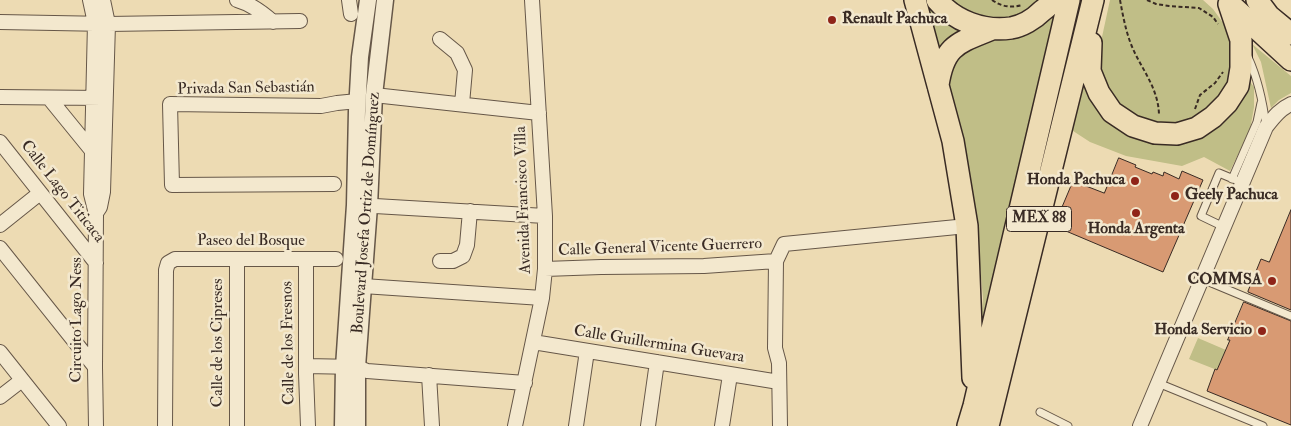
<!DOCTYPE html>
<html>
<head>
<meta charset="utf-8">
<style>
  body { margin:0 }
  canvas { display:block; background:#eddbb3 }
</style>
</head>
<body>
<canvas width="1291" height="426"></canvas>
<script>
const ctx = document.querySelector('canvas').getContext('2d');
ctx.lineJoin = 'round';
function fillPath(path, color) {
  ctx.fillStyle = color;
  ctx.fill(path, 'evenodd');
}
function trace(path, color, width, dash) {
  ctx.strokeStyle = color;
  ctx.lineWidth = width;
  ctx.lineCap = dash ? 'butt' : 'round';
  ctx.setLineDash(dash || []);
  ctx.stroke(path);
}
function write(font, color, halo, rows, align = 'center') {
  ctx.font = font + ' "IM FELL Double Pica",serif';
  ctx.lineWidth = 5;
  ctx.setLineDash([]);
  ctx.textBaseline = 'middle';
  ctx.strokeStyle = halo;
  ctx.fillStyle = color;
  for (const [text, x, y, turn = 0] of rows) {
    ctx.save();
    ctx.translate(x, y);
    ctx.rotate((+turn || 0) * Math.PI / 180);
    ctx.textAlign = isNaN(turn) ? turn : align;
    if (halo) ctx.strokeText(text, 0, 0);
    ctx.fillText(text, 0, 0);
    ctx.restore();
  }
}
fillPath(new Path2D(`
  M950 0H1041L1022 13 1005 20 981 18 962 10Z
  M1110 0H1203L1213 9 1226 27 1233 45 1232 65 1228 81 1218 98 1205 111 1186 121 1163 125 1143 119 1118 105 1106 87 1097 60Z
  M926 2C941 19 947 26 969 34L940 59Z
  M1054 17 981 325 983 298 974 203 963 148 944 80 954 54 986 40 992 41 1020 36 1039 27Z
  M1252 44 1291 76V93L1279 100 1271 108 1261 62Z
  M1085 73 1087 87 1178 141 1248 79 1254 87V107L1250 130 1230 171 1204 157 1182 166 1126 156 1090 142 1070 129Z
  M1198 338 1226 350 1217 370 1189 359Z`), '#c0be87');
const building = new Path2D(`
  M1119 158 1136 165 1135 167 1152 174 1153 172 1163 176 1164 172 1179 179 1182 171 1203 180 1163 272 1054 226 1073 181 1104 193Z
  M1291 210V310L1248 292V291L1261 259 1269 262Z
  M1244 302 1291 321V425L1207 391 1215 369 1217 370 1230 340H1228Z`);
fillPath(building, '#d89a73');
trace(building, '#392b24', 1);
const service = new Path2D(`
  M1248 57C1258 79 1263 102 1266 126
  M1232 179 1257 122 1261 103
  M1224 227 1201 216 1219 173 1243 183
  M1202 279 1291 316
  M1158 383 1263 426
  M1040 412 1068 426`);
const minor = new Path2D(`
  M90 0 95 23 91 194 96 214 95 367 96 426
  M237 0C251 4 262 12 273 22
  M349 0 351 14
  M0 22 108 24 300 21
  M440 39 457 53 465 70 462 104
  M374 95 539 113
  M0 97 102 98
  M49 98 93 152
  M0 142 96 263
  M334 184 172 185 170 104 321 106 337 103 358 101
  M358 205 545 216
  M96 213 100 207 103 192 108 24 103 0
  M0 225 40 193
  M0 248 95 367
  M306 259V374L308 426
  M237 260V426
  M440 261H453L463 256 467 245 470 211
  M545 269 601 267 704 266 776 261
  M363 286 542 298
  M533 342 779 382
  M0 352 59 426
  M306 366 357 367 367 371 525 383
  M429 375 432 426
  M0 397 22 380
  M165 426 166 270 168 263 175 259H336
  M515 426 542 298 545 269V216L532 0
  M576 426 587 351
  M648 426 657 362
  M722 426 730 375
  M780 426 779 363 775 348 776 261 784 244 967 226
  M1140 426 1266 127C1274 117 1280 109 1291 104`);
const tertiary = new Path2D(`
  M343 426 344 367 355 205 357 111 360 57 368 0
  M357 426V367L369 206 374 95 385 0`);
const primary = new Path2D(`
  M915 0 953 141 967 226 973 378
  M937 0C954 21 984 32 1011 28 1022 26 1034 19 1042 11 1046 8 1050 5 1053 0
  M1257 0 1269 16 1291 34
  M1230 4 1291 60
  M1091 43 1090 71 1099 93 1112 112 1133 126 1155 133 1177 134 1197 128 1213 117 1227 103 1238 86 1241 68V40L1229 4
  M938 85C944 45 958 43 992 29
  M968 426 974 406 1069 0
  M988 426 1093 0`);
trace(service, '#665748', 9);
trace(minor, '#665748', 16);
trace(tertiary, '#665748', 19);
trace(primary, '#392b24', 24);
trace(new Path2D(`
  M992 0C1002 7 1011 8 1023 5
  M1120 0C1123 16 1126 33 1133 49 1143 71 1159 90 1159 116
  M1147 0 1156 4 1169 6 1199 8 1213 17 1218 24
  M1195 109 1200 95 1215 83 1223 72`), '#392b24', 2, [4, 2.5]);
trace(service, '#f3e8ce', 7);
trace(minor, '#f3e8ce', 14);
trace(tertiary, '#f3e8ce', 16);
trace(primary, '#eddbb3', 21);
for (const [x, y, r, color] of [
  [832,20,5,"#8f2418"],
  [1135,181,5,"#8f2418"],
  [1175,196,5,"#8f2418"],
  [1136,213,5,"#8f2418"],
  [1272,281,5,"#8f2418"],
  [1262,331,5,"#8f2418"]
]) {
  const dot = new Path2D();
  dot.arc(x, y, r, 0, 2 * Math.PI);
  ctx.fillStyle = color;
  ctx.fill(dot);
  trace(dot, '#f3e8ce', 2);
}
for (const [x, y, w] of [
  [1039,219,65]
]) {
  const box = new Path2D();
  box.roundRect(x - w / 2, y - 12.5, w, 25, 4);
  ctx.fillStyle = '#f3e8ce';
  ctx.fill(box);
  trace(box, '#392b24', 1);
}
write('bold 15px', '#392b24', null, [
  ["MEX 88",1039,219]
]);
write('bold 16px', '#392b24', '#f3e8ce', [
  ["Renault Pachuca",842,20,"left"],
  ["Honda Pachuca",1125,181],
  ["Geely Pachuca",1185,196,"left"],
  ["Honda Argenta",1136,230,"center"],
  ["COMMSA",1262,281],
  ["Honda Servicio",1252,331]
], 'right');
write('16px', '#392b24', '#f3e8ce', [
  ["Privada San Sebastián",246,89,-1],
  ["Calle Lago Titicaca",62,192,52],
  ["Avenida Francisco Villa",524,200,-92],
  ["Boulevard Josefa Ortiz de Domínguez",367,213,-86],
  ["Paseo del Bosque",251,242],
  ["Calle General Vicente Guerrero",660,248,-2],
  ["Circuito Lago Ness",78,320,-90],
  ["Calle de los Cipreses",219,343,-90],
  ["Calle de los Fresnos",289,343,-91],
  ["Calle Guillermina Guevara",659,345,9]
]);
</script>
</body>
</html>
